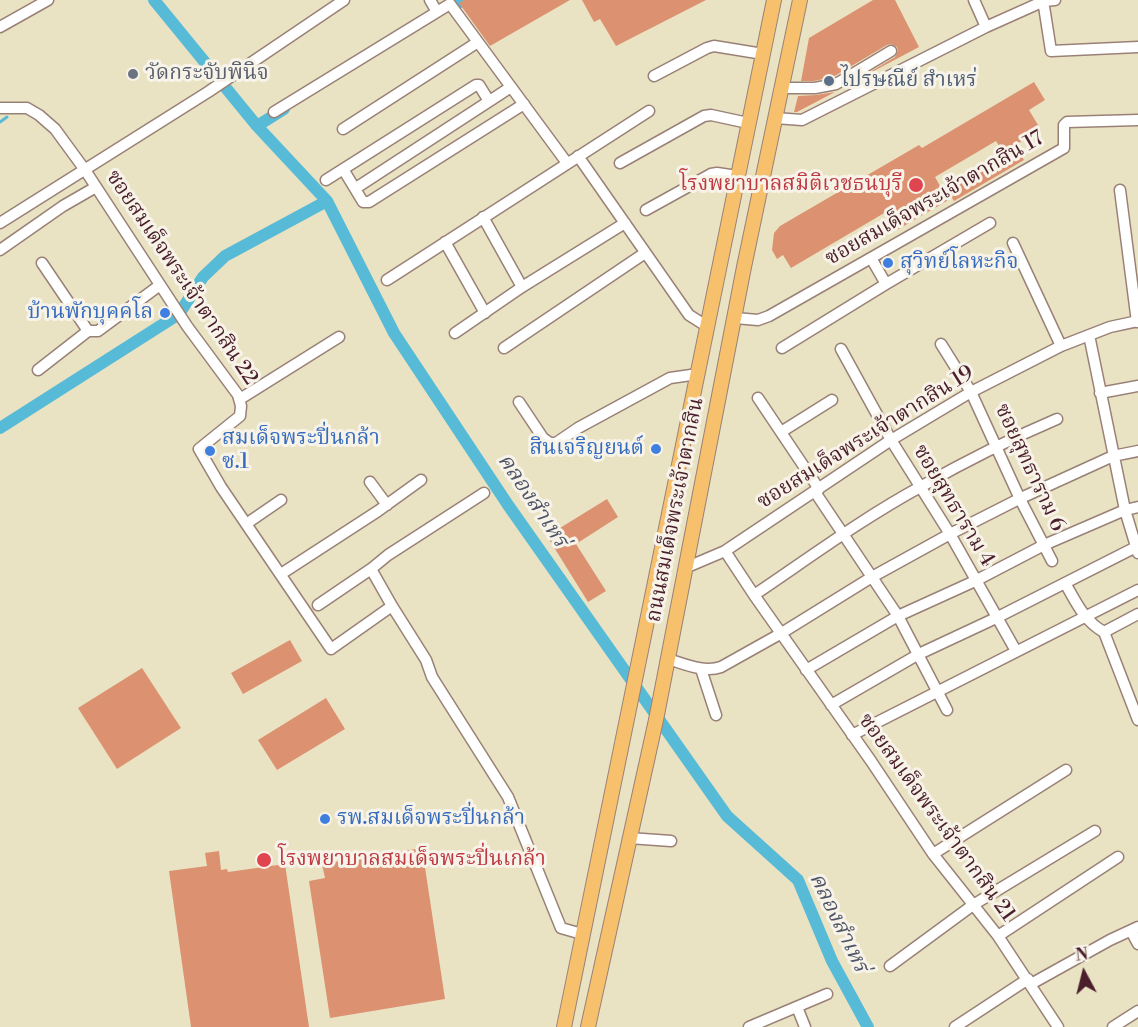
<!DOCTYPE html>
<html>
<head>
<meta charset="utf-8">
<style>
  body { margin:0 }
  #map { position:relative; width:1138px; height:1027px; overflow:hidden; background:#e9e3c3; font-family:"Libre Bodoni",serif }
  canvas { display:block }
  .north { position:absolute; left:1054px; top:943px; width:60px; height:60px; -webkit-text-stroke:4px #f7f3e8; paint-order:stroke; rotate:353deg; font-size:16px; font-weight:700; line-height:24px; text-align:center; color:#4a1f2b }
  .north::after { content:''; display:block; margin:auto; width:21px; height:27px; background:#4a1f2b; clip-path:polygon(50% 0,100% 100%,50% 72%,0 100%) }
</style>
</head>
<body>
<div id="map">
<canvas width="1138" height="1027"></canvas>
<div class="north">N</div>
</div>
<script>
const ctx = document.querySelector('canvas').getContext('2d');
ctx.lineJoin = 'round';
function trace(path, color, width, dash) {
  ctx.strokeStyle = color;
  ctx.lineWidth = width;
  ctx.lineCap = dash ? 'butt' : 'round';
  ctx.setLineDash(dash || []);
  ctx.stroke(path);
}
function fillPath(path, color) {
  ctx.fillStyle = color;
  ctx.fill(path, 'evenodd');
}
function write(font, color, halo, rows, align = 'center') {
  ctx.font = font + ' "Libre Bodoni","Noto Serif Thai",serif';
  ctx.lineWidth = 6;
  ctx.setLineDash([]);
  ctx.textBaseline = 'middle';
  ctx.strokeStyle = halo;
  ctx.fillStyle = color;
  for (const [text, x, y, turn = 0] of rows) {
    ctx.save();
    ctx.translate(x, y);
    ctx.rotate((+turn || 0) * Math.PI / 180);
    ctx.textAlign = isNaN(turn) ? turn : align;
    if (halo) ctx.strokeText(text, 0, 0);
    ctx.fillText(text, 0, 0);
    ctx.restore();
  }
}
trace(new Path2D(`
  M0 122 7 117`), '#57bad6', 3);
trace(new Path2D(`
  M154 0 257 126 327 201 394 333 508 505 727 816 798 880 832 961 868 1027
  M455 5 463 0
  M257 126 284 109
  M0 428 179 314 203 277 225 256 327 201`), '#57bad6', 12);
fillPath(new Path2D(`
  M464 0H570L490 46 459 3Z
  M582 0H706L616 46 600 19 594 22Z
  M873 0H895L919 47 855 81 895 57 898 51 897 47 891 44 887 45 833 77 814 81H801L809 38Z
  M1034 82 1045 100 1029 110 1041 130 1015 145 1024 160 954 201 952 198 897 230 886 212 791 268 783 255 777 259 772 250 774 233 780 226 919 145 922 148ZM996 141 1005 155 943 191 935 177Z
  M835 92 797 112H794L798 96 816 95Z
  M607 499 618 517 576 544 606 591 588 602 547 536Z
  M290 640 302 661 243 694 231 673Z
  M142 668 181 728 117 769 78 708Z
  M326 698 345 729 277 770 258 740Z
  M422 848 445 999 330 1018 309 881 325 878 322 864Z
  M219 851 221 870 227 869 228 872 285 864 309 1027H191L169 871 207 866 205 853Z`), '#dc9270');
const minor = new Path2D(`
  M430 0 437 12
  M974 0 986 27
  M1043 0 1051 51 1138 47
  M0 27 48 0
  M654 76 707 48 714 46 763 54
  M781 88H815L836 84 891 51
  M0 108H27L39 115 55 129 85 170 187 326 238 395 241 406 240 416 199 449 221 487 331 649 392 606
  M274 112 450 4 567 163
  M775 118 802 120 986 27 1044 1 1055 0
  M343 129 478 42
  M578 156 689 315 708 327
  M620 163 704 116 711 115 748 123
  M343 169 363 202H369L524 104
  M326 180 476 85H479L489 101
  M356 188 511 87
  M1120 190 1137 322
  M646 210 711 174 717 173 737 176
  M483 217 522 287
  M0 223 208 92 344 0
  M445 242 485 313
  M1013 243 1061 346
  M0 250 63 206 96 187
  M871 258 886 284
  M42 263 88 331H98L160 285
  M387 280 649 111
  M735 318 758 320 769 316 1064 148V125L1067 122 1138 120
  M455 333 522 287 625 223
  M1089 335 1125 510 1138 553
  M941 344 971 392 1020 499 1052 561
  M504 348 645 253
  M782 348 886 284 990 223
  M841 349 891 440 950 534 1016 651
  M38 370 88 331
  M1100 393 1138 386
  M758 398 819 489
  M240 399 339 337
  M519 402 543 438 550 443H556L578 428 670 378 698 374
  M781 432 832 400
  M370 482 387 505
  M815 492 898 616 947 710
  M246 524 281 500
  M725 551 754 595 871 761 933 854 998 936 1058 1027
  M685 568 725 551 891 440 971 392 1061 346 1110 327 1138 321
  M371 569 392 606 426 660 432 677 508 797 561 928 582 934
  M281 574 378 511 421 480
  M1065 583C1076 602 1084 621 1104 632L1138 614
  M754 595C809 558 863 518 922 486 966 461 1010 439 1057 419
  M318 605 371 569 388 555 484 493
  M1104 632 1138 720
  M668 659C685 664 704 673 721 667L780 634 872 577 950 534 1021 498 1113 456 1138 451
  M701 669 716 715
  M806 670 898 616 975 581 1044 545 1125 510 1138 507
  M831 705 919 654 996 618 1138 546
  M852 735 1138 590
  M629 838 671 841
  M933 854 1066 770
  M1131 931 1138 944
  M998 936 1118 857
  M890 966 973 905 1095 831
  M1031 984 1110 940 1138 927
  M797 1007 805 1027
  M749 1027 827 994
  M955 1027 1028 979
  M1113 1027 1138 1011`);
const major = new Path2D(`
  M564 1027 774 0
  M588 1027 656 720 744 267 800 0`);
trace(minor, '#9a8177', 13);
trace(major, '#9a8177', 16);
trace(minor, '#fff', 10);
trace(major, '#f7c06c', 14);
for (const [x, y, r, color] of [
  [133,74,6,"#6b7280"],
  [829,81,6,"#5c6f8a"],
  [916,185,8,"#e0444e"],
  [888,263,6,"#3f7fe0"],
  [165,313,6,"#3f7fe0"],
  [656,449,6,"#3f7fe0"],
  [210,451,6,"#3f7fe0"],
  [325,819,6,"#3f7fe0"],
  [264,860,8,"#e0444e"]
]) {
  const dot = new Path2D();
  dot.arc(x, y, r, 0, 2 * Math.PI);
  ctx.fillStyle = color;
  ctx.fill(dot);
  trace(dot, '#f7f3e8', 2);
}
write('21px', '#5b616d', '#f7f3e8', [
  ["วัดกระจับพินิจ",145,74]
], 'left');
write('21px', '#4e5e75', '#f7f3e8', [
  ["ไปรษณีย์ สำเหร่",841,81]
], 'left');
write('21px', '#be3a42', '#f7f3e8', [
  ["โรงพยาบาลสมิติเวชธนบุรี",902,185],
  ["โรงพยาบาลสมเด็จพระปิ่นเกล้า",278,860,"left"]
], 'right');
write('21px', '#4a1f2b', '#f7f3e8', [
  ["ซอยสมเด็จพระเจ้าตากสิน 17",935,199,-30],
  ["ซอยสมเด็จพระเจ้าตากสิน 22",181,278,56],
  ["ซอยสมเด็จพระเจ้าตากสิน 19",866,438,-32],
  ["ซอยสุทธาราม 6",1029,468,65],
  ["ซอยสุทธาราม 4",953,506,59],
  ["ถนนสมเด็จพระเจ้าตากสิน",676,510,-79],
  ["ซอยสมเด็จพระเจ้าตากสิน 21",936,818,54]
]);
write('21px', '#366cbe', '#f7f3e8', [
  ["สุวิทย์โลหะกิจ",900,263],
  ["บ้านพักบุคคโล",153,313,"right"],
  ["สมเด็จพระปิ่นกล้า",222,439],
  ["ซ.1",222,463],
  ["สินเจริญยนต์",644,449,"right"],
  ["รพ.สมเด็จพระปิ่นกล้า",337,819]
], 'left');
write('italic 22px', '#4f5567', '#f7f3e8', [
  ["คลองสำเหร่",532,501,56],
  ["คลองสำเหร่",838,923,64]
]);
</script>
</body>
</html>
